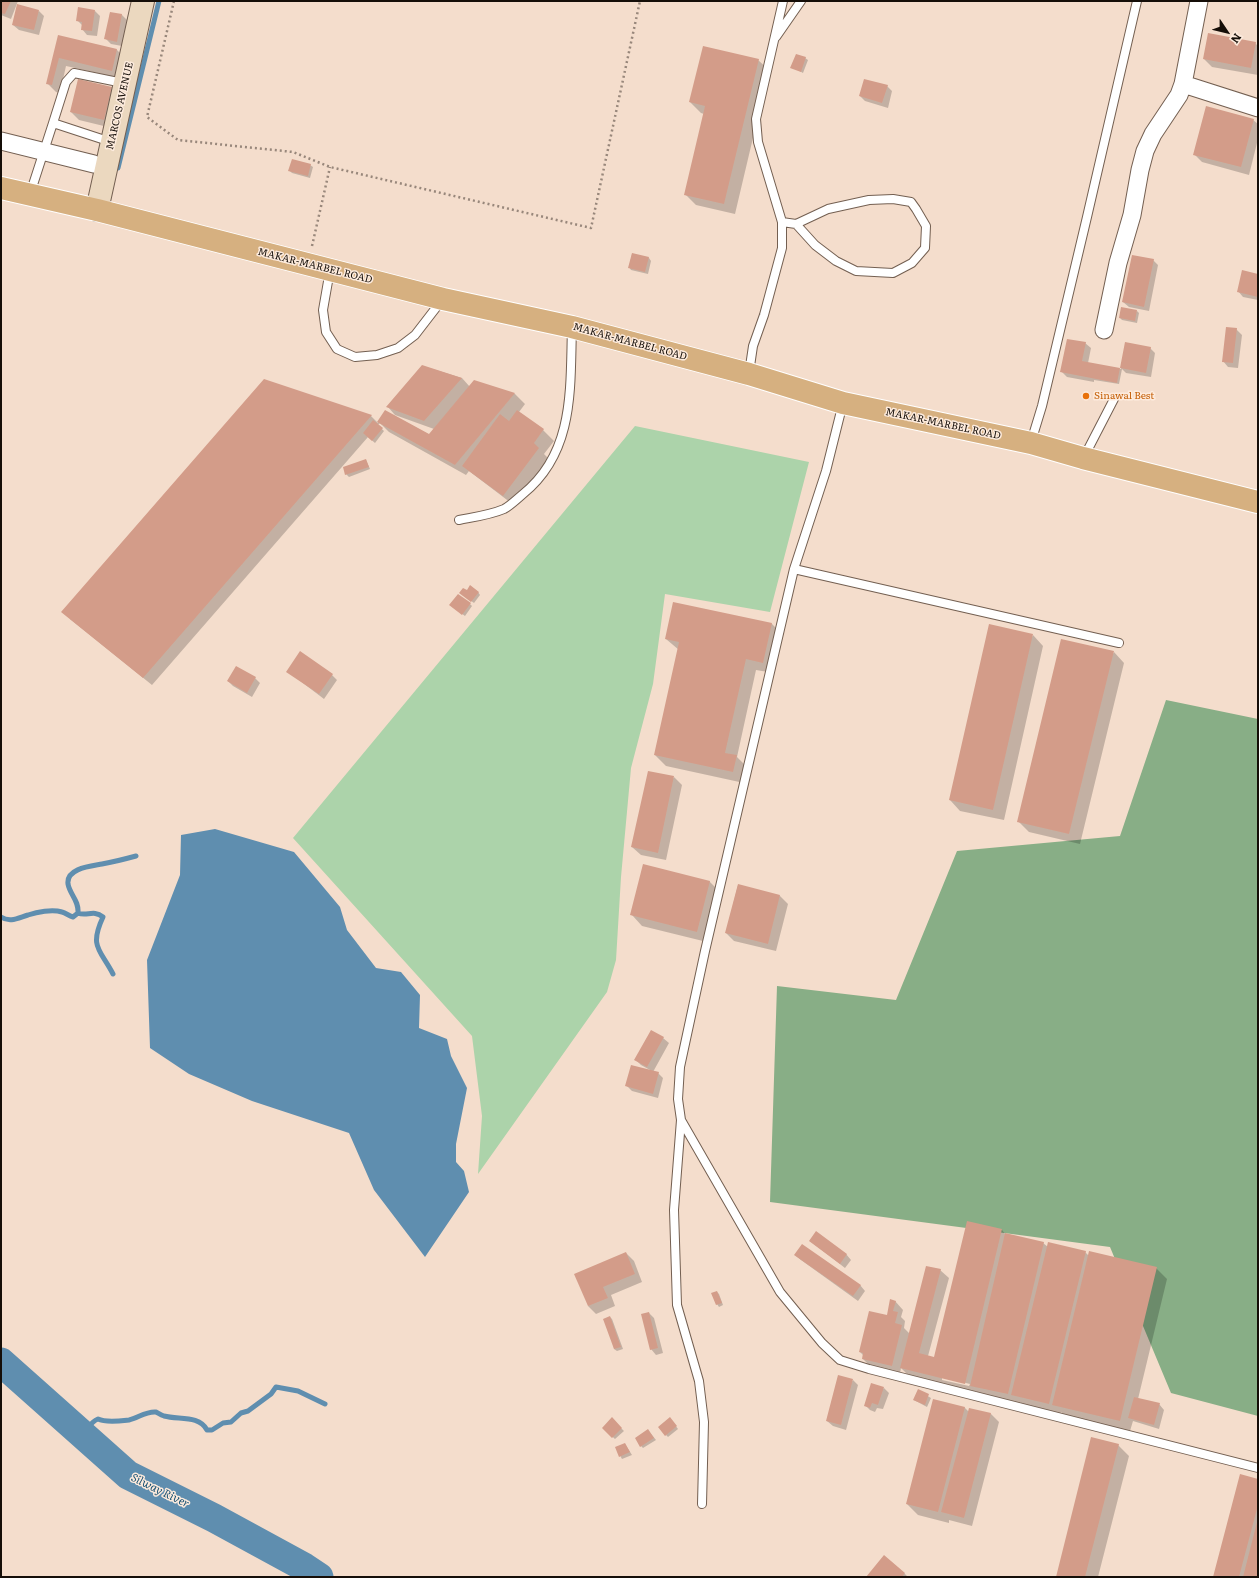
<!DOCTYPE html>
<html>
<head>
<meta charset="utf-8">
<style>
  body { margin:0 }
  #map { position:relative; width:1259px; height:1578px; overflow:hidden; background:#f4ddcc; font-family:Literata,serif }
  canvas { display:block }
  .frame { position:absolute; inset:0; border:2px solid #150e08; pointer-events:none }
  .north { position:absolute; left:1207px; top:12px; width:40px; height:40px; -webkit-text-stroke:3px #fdebdd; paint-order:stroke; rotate:125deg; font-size:11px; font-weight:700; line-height:16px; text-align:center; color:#150e08 }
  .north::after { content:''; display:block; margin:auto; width:14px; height:18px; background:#150e08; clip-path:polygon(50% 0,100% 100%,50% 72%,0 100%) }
</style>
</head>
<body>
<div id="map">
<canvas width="1259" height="1578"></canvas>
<div class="frame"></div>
<div class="north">N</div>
</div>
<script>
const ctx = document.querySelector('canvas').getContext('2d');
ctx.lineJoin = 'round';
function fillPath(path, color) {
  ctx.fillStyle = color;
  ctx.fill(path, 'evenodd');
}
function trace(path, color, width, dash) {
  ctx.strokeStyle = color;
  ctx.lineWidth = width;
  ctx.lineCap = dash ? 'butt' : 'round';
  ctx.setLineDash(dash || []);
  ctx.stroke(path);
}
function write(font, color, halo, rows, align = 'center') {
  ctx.font = font + ' Literata,serif';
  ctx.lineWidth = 3;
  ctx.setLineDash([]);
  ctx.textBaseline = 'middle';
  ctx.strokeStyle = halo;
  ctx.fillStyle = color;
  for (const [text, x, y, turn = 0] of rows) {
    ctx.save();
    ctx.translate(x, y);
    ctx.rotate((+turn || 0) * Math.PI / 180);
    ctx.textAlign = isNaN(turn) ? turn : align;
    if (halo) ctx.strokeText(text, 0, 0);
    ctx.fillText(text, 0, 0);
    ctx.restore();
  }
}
fillPath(new Path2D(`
  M635 426 809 462 770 612 665 594 653 684 631 768 621 877 616 960 607 992 478 1174 482 1116 472 1036 293 838Z`), '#acd3aa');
fillPath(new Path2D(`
  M1166 700 1258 719V1416L1171 1393 1110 1247 770 1202 777 986 896 1000 957 851 1120 836Z`), '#88ae86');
fillPath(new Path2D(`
  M215 829 294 852 340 907 347 930 376 968 401 972 420 995 419 1028 447 1039 451 1056 467 1088 456 1144V1162L464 1171 469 1192 425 1257 374 1190 349 1133 252 1101 189 1074 150 1048 147 960 180 875 181 835Z`), '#5f8eaf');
fillPath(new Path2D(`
  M1 1H18L11 19 1 15Z
  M39 11 44 16 39 35 19 30 13 25Z
  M95 11 100 16 97 36 87 35 82 29 83 26 77 20Z
  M110 13 122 15 127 20 122 46 111 44 106 39Z
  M59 36 117 50 125 58 120 78 66 66 60 93 56 92 48 84Z
  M1255 43 1258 46V75L1212 67 1204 59Z
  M805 58 808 60 803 73 792 67Z
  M758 60 769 70 735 214 696 205 685 194 704 114 701 113 690 102Z
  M887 86 892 91 888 108 865 101 860 96Z
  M111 88 119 96 112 128 79 120 71 112Z
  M1253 120 1258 124V139L1249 175 1202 162 1194 154Z
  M310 165 313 167 310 178 292 173 289 170Z
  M632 254 649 258 651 261 648 274 631 270 629 267Z
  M1153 260 1158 265 1149 311 1129 307 1123 302Z
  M1258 275V300L1243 297 1238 291Z
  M1137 311 1139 313 1137 323 1122 320 1120 318Z
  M1236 329 1242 335 1238 368 1228 367 1223 361Z
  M1085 343 1091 348 1088 363 1121 369 1126 343 1150 348 1155 353 1151 377 1126 373 1122 369 1119 384 1094 380V382L1067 377 1061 371Z
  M423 366 462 378 470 387 475 382 515 394 525 404 519 412 543 430 554 441 544 454 549 459 515 506 469 471 466 475 389 432 380 423 378 425 384 431 375 443 368 437 152 685 70 619 264 380 371 416 378 423 385 411 430 435 434 429 395 415 388 407Z
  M366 460 370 469 349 477 346 474Z
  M467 592H478L480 595 474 603 463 595Z
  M674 603 772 624 783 635 774 673 756 670 737 757 747 767 744 783 666 766 655 755 679 650 666 639Z
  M470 604 472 606 465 616 453 607Z
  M1033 635 1043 646 1004 820 960 811 950 800Z
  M1114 652 1124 663 1080 844 1029 832 1018 821Z
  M287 671 332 675 337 680 324 699Z
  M255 678 260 683 252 697 233 686 228 681Z
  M674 777 682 785 666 860 641 855 632 847Z
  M709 881 720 892 707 942 642 926 632 915Z
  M738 885 780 896 788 904 776 951 734 941 726 933Z
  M663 1038 669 1043 653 1072 658 1073 663 1078 658 1098 632 1091 627 1086 650 1070 641 1065 636 1060Z
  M968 1222 1002 1230 1006 1235 1043 1243 1048 1247 1085 1252 1089 1256 1156 1268 1167 1279 1138 1399 1159 1404 1164 1410 1159 1429 1133 1421 1130 1431 1064 1415 1061 1412 1060 1414 1023 1406 1020 1402 1019 1405 982 1396 976 1391 975 1394 909 1376 901 1368 900 1374 871 1367 863 1359 864 1356 860 1352 887 1316 895 1301 903 1310 901 1317 905 1321 904 1328 910 1334 940 1270 949 1278 928 1356 935 1358ZM942 1377 970 1384 969 1386 942 1380Z
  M810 1241 846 1254 851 1260 845 1268Z
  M626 1253 634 1261 642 1282 611 1295 615 1306 596 1314 588 1306Z
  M795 1255 860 1285 865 1291 858 1301 801 1260Z
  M717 1292 719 1294 723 1305 719 1307 717 1304Z
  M649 1313 654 1318 663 1353 656 1355 651 1349Z
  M610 1317 612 1319 623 1349 617 1351 614 1349Z
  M853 1380 858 1385 846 1430 833 1426 827 1421Z
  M884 1388 889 1393 883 1409 877 1408 875 1412 870 1410 865 1405Z
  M919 1391 931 1398 927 1407 914 1400Z
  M934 1400 965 1408 969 1412V1409L991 1414 999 1422 972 1526 949 1520V1523L918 1515 907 1504Z
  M612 1419 624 1431 615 1439 603 1428Z
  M672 1421 678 1429 668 1437 666 1435Z
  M648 1430 656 1440 643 1448 641 1446Z
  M625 1444 632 1455 622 1459 616 1448Z
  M1118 1445 1129 1456 1098 1577H1057Z
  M1258 1480V1577H1214Z
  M884 1556 905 1574 908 1577H867Z`), '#0003');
trace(new Path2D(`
  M118 168 159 1
  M78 913C87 917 93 909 103 917 89 947 100 949 113 974
  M1 917C10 923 18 918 28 915 37 912 52 909 62 912 66 913 69 916 73 917L78 913C79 900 70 895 68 884 66 868 92 866 102 864 113 862 125 859 136 856
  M79 1445C84 1436 88 1423 98 1419 106 1423 120 1421 129 1420 138 1418 146 1411 156 1412 158 1413 161 1415 164 1416 179 1420 199 1415 207 1430H212L223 1423 231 1422 241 1413 248 1411 271 1394 276 1387 298 1391 325 1404`), '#5f8eaf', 5);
trace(new Path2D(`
  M1 1362 128 1475 214 1518 304 1567 319 1577`), '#5f8eaf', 29);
fillPath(new Path2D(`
  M1 1H11L5 14 1 13Z
  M17 4 39 10 34 30 12 25Z
  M78 7 95 10 92 31 81 30 82 22 76 21Z
  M110 12 122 14 117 42 104 39Z
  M1208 33 1256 42 1251 68 1203 59Z
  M58 35 117 49 112 71 59 58 52 85 46 84Z
  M703 46 759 59 724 204 684 195 705 106 689 102Z
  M796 54 806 57 801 72 790 68Z
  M78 79 112 87 104 120 70 112Z
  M864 79 888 85 882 103 859 96Z
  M1206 106 1254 119 1241 167 1193 155Z
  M292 159 311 164 308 176 288 171Z
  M632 253 649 257 645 272 628 268Z
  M1132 255 1154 259 1144 307 1122 302Z
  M1242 270 1258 274V297L1237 292Z
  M1121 307 1137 310 1135 321 1119 318Z
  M1226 327 1237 328 1233 363 1222 362Z
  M1067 339 1086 342 1082 361 1120 368 1117 383 1060 372Z
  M1125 342 1151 347 1146 373 1120 368Z
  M422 365 462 378 424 421 386 407Z
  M264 379 372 415 143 678 61 612Z
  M474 380 515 393 455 465 377 422 385 410 429 434Z
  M517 410 544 429 534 443 539 448 503 496 462 466 500 414 509 421Z
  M373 420 383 428 372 441 363 433Z
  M366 459 369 467 345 475 343 467Z
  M470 585 479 592 471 602 459 593 463 588 467 590Z
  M458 594 471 603 462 615 449 605Z
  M673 602 772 623 763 663 746 659 725 753 737 755 733 772 654 755 679 642 665 639Z
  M989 624 1033 634 993 810 949 800Z
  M1061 639 1114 651 1069 834 1017 822Z
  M300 651 333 674 319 694 286 672Z
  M236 666 256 677 247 693 227 681Z
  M648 771 674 776 658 853 631 847Z
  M643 864 710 881 697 932 630 915Z
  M738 884 780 895 768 944 725 933Z
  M651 1030 664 1037 647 1067 634 1060Z
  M631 1065 659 1072 653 1094 625 1086Z
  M967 1221 1002 1229 965 1384 900 1368 926 1266 941 1269 919 1353 934 1357Z
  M816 1231 847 1254 840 1264 809 1241Z
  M1005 1233 1044 1242 1008 1394 970 1386Z
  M1048 1242 1086 1251 1049 1404 1011 1395Z
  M802 1244 861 1285 853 1296 794 1255Z
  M1089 1251 1157 1267 1120 1421 1052 1405Z
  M626 1252 635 1274 603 1287 608 1298 588 1306 574 1274Z
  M717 1291 722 1303 716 1305 711 1293Z
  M890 1299 896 1301 893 1311 898 1312 895 1323 902 1325 892 1366 862 1359 863 1353 859 1352 869 1311 887 1315Z
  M649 1312 658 1348 650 1350 641 1314Z
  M610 1316 621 1347 614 1349 603 1319Z
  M838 1375 853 1379 841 1425 826 1421Z
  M871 1383 884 1387 878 1405 872 1403 870 1408 864 1406Z
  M918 1389 929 1394 925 1405 913 1400Z
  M1134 1397 1160 1403 1154 1425 1128 1418Z
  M933 1399 965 1407 938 1512 906 1504Z
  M969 1408 991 1413 964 1518 941 1512Z
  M612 1417 622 1428 612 1438 602 1428Z
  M670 1417 677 1426 665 1436 658 1427Z
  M648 1429 654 1438 640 1447 635 1438Z
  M1091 1437 1119 1444 1085 1577H1056Z
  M625 1443 630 1452 619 1457 615 1447Z
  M1240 1474 1258 1479V1505L1239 1577H1213Z
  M1257 1522 1258 1577H1243Z
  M884 1555 905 1573 902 1577H866Z`), '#d39c89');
const lane = new Path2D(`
  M776 37 801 1
  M111 142 53 123 66 82 74 73 123 83
  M30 194 53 123
  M782 222 796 224 828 209 869 200 893 199 911 202 916 209 926 226 925 248 912 263 893 273 856 271 836 261 815 245 796 224
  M330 270 323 310 326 332 337 349 355 357 377 355 398 348 415 335 442 300
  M749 373 753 346 764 315 782 248V222L758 142 756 119 783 1
  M843 403 826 471 794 569 705 951 680 1067 678 1099 681 1120 780 1292 822 1343 840 1360 869 1369 1258 1468
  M1031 442 1042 406 1087 217 1137 1
  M1084 457 1114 399
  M459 520C474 517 490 515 504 509 510 506 517 499 523 494 575 452 570 388 572 328
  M794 569 1119 643
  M681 1120 674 1210 677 1305 699 1381 704 1422 702 1504`);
const street = new Path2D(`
  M1199 1 1183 84 1258 108
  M1 141 94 164
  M1104 330 1118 263 1132 215 1140 170 1145 151 1153 134 1179 95 1183 84`);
const secondary = new Path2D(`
  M97 210 143 1`);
const primary = new Path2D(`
  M1 188 97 210 443 299 572 327 749 374 843 403 1031 443 1083 458 1258 502`);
trace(lane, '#735f51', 10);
trace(street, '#735f51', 19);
trace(secondary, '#735f51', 24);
trace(primary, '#fff', 24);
trace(new Path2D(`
  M174 1 147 117 178 140 293 152 330 167 591 228 640 1
  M312 246 330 167`), '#98877b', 2.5, [2, 3]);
trace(lane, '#fff', 8);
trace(street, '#fff', 17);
trace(secondary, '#ebd8bf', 22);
trace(primary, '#d6b080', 22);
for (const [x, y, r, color] of [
  [1086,396,4,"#e8710a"]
]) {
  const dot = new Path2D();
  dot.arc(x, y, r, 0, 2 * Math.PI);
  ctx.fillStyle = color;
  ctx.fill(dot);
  trace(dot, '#fdebdd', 1.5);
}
write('10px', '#150e08', '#fdebdd', [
  ["MARCOS AVENUE",120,106,-77],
  ["MAKAR-MARBEL ROAD",315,266,14],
  ["MAKAR-MARBEL ROAD",630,342,15],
  ["MAKAR-MARBEL ROAD",943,424,12]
]);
write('10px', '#c56008', '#fdebdd', [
  ["Sinawal Best",1094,396]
], 'left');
write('italic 11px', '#175072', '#fdebdd', [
  ["Silway River",160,1491,26]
]);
</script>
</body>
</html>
